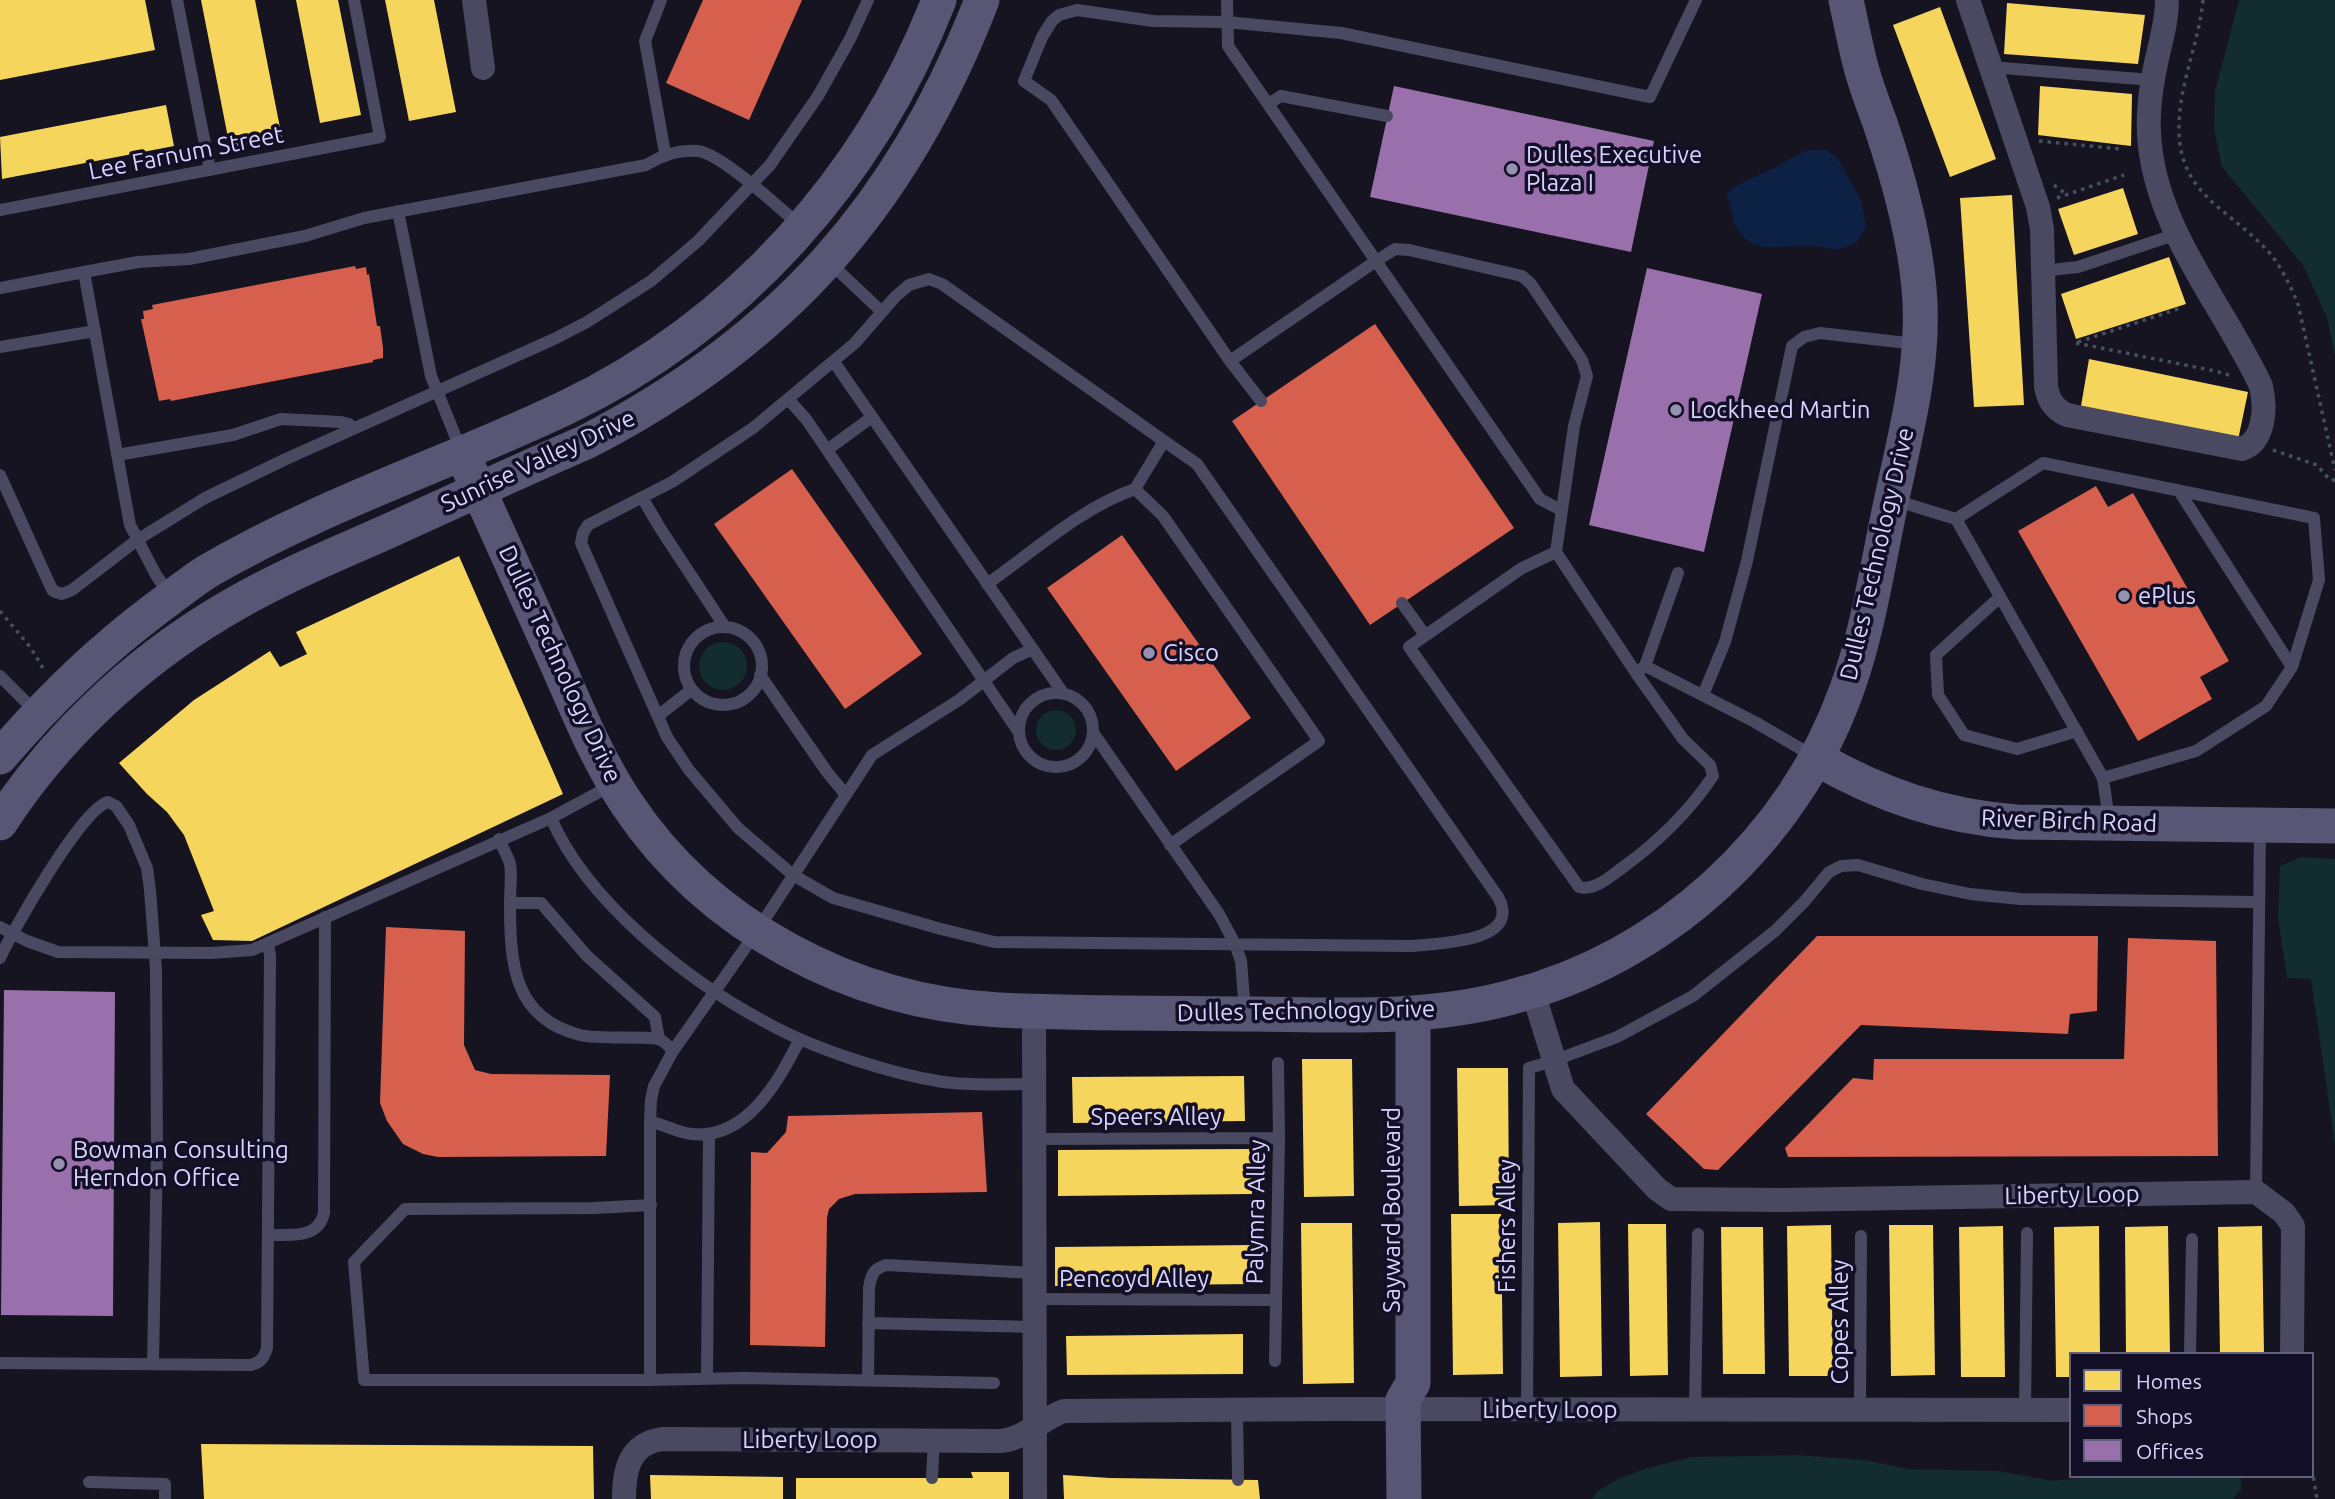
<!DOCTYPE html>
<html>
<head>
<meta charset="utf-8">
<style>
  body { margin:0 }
  #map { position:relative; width:2335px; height:1499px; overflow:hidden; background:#161421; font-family:Ubuntu,sans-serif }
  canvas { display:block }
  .legend { position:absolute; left:2069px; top:1352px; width:245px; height:126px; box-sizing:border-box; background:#130f26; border:2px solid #625e7d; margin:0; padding:9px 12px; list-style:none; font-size:21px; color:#d9d4ff }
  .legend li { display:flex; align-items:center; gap:14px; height:35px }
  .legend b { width:35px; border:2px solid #625e7d }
</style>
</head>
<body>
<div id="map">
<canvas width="2335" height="1499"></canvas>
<ul class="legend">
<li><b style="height:19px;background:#f6d55c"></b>Homes</li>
<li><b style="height:19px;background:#d6604d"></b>Shops</li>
<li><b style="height:19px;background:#9970ab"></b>Offices</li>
</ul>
</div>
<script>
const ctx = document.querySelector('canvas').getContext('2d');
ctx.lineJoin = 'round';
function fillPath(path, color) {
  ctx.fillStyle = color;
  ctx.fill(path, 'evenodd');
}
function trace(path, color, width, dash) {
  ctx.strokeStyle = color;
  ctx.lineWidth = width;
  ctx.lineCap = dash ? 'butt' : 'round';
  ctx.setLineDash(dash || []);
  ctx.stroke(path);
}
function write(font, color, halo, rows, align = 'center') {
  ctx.font = font + ' Ubuntu,sans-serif';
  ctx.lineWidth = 7;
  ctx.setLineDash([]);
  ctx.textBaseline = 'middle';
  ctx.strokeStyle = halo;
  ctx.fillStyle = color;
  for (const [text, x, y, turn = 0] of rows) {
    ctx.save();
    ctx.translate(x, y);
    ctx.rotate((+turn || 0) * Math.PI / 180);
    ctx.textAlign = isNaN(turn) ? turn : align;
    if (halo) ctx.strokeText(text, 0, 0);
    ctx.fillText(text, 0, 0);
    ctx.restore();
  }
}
fillPath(new Path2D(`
  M2239 0H2335V356L2327 318 2303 265 2222 167 2214 129 2215 91Z
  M699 666a24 24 0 1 1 48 0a24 24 0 1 1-48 0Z
  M1036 730a20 20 0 1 1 40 0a20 20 0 1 1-40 0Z
  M2301 857 2335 859V1145L2311 979 2287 978 2278 917 2280 866Z
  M1797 1455 1864 1460 1908 1469 1999 1471 2053 1481 2103 1476H2241V1490L2233 1499H1592L1598 1491 1620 1478 1648 1468 1692 1457Z`), '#132c2d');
fillPath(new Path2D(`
  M1826 149 1838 159 1861 200 1866 227 1857 242 1837 250 1816 246 1764 247 1750 243 1740 233 1734 223 1727 194 1735 186 1774 168 1804 151Z`), '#0d2144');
fillPath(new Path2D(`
  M0 0H145L155 50 0 80Z
  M201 0H255L282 138 230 148Z
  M296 0H338L361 115 320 123Z
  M385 0H434L456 112 409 121Z
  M2007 3 2145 15 2138 64 2004 54Z
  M1940 7 1996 159 1950 177 1893 25Z
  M2040 86 2132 94 2131 146 2038 135Z
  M166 105 174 146 2 179 0 137Z
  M2123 188 2138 234 2074 255 2058 209Z
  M2012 195 2024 405 1974 407 1960 198Z
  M2169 257 2186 304 2076 339 2061 294Z
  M2089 359 2248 392 2238 440 2081 406Z
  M459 556 563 794 252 941 213 940 201 915 214 911 184 835 167 812 147 794 119 763 194 700 270 651 280 667 307 654 296 632Z
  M1302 1059H1352L1354 1196 1304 1197Z
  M1457 1068H1508L1509 1205 1459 1206Z
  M1244 1076 1245 1121 1073 1123 1072 1077Z
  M1251 1149 1252 1194 1058 1196V1150Z
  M1451 1214H1501L1503 1374 1453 1375Z
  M1600 1222 1602 1376 1560 1377 1558 1223Z
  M1301 1223H1352L1354 1383 1303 1384Z
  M1628 1224H1666L1668 1375 1630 1376Z
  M1831 1225 1833 1376H1789L1787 1226Z
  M1889 1225H1933L1935 1375 1891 1376Z
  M2003 1226 2005 1377H1961L1959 1227Z
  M2099 1226 2100 1354H2071V1377H2056L2054 1227Z
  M2168 1226 2170 1354H2126L2125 1227Z
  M2262 1226 2264 1354H2220L2218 1227Z
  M1721 1227H1763L1765 1374H1723Z
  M1254 1245V1284L1055 1286V1247Z
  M1243 1334V1374L1067 1375 1066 1336Z
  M201 1444 593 1446 594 1499H204Z
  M971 1472H1009V1499H796V1478H973Z
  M650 1475 783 1477V1499H651Z
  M1063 1475 1110 1478 1258 1480 1260 1499H1064Z`), '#f6d55c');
fillPath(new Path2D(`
  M703 0H802L749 120 666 83Z
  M355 266 356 269 366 267 367 275 369 274 377 326H380L383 348V358L373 360V362L171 401 170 399 159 401 141 319H144L143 311 153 309 152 305Z
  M1375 324 1514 528 1370 625 1232 421Z
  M792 469 922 654 845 709 714 524Z
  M2096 486 2108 507 2133 493 2229 661 2200 677 2212 699 2138 741 2018 531Z
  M1122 535 1251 718 1176 771 1047 588Z
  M386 927 465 931 464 1045 475 1070 491 1074 610 1075 606 1156 438 1157 423 1154 403 1144 387 1121 380 1103Z
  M1817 936H2098L2097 1011 2070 1014 2068 1034 1861 1025 1718 1170 1704 1169 1646 1114Z
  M2128 938 2216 941 2218 1156 1788 1157 1785 1148 1853 1078 1873 1080 1874 1059H2124Z
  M982 1112 987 1192 855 1194 839 1199 829 1209 827 1218 825 1347 750 1345 751 1152 767 1153 786 1132 788 1116Z`), '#d6604d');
fillPath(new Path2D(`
  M1394 86 1654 141 1631 252 1370 197Z
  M1647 268 1762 294 1704 552 1589 525Z
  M4 990 115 992 113 1316 1 1315Z`), '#9970ab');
trace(new Path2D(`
  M2203 0C2199 43 2179 84 2179 127 2178 191 2224 207 2262 245 2279 261 2289 283 2298 304L2335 470
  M2039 141 2121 149
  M2054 185 2066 194
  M2057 198 2124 175
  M2078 342 2181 308
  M2076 343 2215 371 2232 376
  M2273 450 2311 463 2317 465 2330 480H2335
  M0 611 31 648 44 670
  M2312 1469 2317 1499`), '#44505f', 3.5, [3.5, 5]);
trace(new Path2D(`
  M177 0 210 170
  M661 0 645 41 665 153
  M1227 0 1228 46 1376 261 1230 361
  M1990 67 2152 80
  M1268 104 1281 96 1387 116
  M0 210 380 137 354 0
  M398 211 431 376 461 450
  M828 261 881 311
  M2042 271 2078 267 2177 234
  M84 272 138 262 189 259 305 236 364 218 646 165C662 155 679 149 698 151 720 153 780 208 799 225
  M0 288 84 272 130 525 156 575 171 597
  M0 347 95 331
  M834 362 1063 693
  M789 400 806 419 1018 731
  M1261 401 1230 361 1051 100 1024 81 1042 37 1052 21 1059 15 1077 10 1153 21 1226 22 1341 33 1650 97 1696 0
  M827 450 872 417
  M117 455 233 435 281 419 341 422 349 424 353 429
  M0 475 49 583 53 591 62 594 72 590 137 540 205 498 286 459 554 339 587 322 651 281 698 241 770 165 818 96 850 39 868 0
  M1135 489 1164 441 942 284 929 279 909 285 895 297 855 343 753 428 672 482 588 525 583 533 581 543 667 737 689 770 738 828 793 875 833 898 941 929 994 942 1413 946C1441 943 1523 942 1498 897L1197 464 1164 441
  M2179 491 2292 667
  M643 499 660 528 725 627
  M1894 500 1956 519 2103 778 2109 820
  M1561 510 1540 499 1376 261 1395 249 1409 250 1522 276 1531 284 1582 360 1587 376 1574 426 1556 552 1636 673 1645 666 1755 722 1813 756
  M1956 519 2043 463 2314 518 2319 580 2292 667 2266 706 2196 751 2103 778
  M1556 552 1522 568 1409 647 1579 887C1595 891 1609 877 1622 868 1658 842 1688 813 1713 776L1710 765 1683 739 1636 673
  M987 584C1034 551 1081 508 1135 489L1163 516 1319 741 1170 845
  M2000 597 1936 655 1938 695 1964 735 2017 749 2077 731
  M1402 603 1425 635
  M684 666a39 39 0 1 1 78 0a39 39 0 1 1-78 0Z
  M1645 666 1678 573
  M760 675 827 772 846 795
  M0 676 37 713
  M1019 730a37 37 0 1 1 74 0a37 37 0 1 1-74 0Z
  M1703 695 1725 642 1747 561 1792 346 1804 337 1820 333 1916 344
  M658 716 691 690
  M1094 734 1219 914 1235 944 1241 961 1245 1011
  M551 818C587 902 688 981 767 1023 814 1049 891 1074 943 1082 973 1086 1004 1084 1034 1084
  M499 839C502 847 508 856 510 864 512 875 510 890 510 902 510 961 512 1018 580 1035 599 1040 651 1035 661 1040 665 1042 669 1047 673 1051
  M510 903H541L587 956 655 1017 659 1039
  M0 927 27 941 58 952 212 953 252 950 551 818 612 785
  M0 958C13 930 82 808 108 802L116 806 129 825 147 868 150 890 156 969 157 1152 153 1363
  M800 1039C779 1080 747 1140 692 1134 677 1133 665 1124 650 1122L651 1100 654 1086 673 1051 757 931 872 755 959 700 1013 658 1033 649
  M650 1122V1380H364L354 1262 405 1209 594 1208 651 1205
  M1034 1139 1279 1138
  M2256 1192 2260 828
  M268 1235C290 1234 318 1240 324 1213L325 917
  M1033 1299 1276 1300
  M868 1323 1034 1327
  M2190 1354 2192 1239
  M1275 1361 1279 1138 1278 1063
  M0 1363 251 1365C261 1362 264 1358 267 1348L270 956 268 943
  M707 1378 709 1134
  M650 1380 744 1378 994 1383
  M868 1380 869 1288C871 1275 873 1269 886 1265L1034 1273
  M1860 1409 1861 1236
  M1237 1410 1238 1480
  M1527 1410 1529 1068 1553 1061 1617 1037 1693 996 1775 931 1804 902 1829 872 1841 866 1858 865 1922 884 1970 894 2020 899 2258 902
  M2025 1410 2027 1233
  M1695 1411 1698 1234
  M932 1478 934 1440
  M89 1482 165 1484V1499`), '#4a4962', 12);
trace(new Path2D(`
  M474 0 483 68
  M1968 0 2038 207 2042 229 2046 386C2048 400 2054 409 2067 415L2242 449C2265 441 2266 407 2261 386 2223 304 2153 227 2149 133 2148 115 2150 96 2153 79 2157 52 2167 27 2167 0
  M1533 992 1563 1089 1657 1189 1671 1199 1782 1200 2256 1192 2284 1213 2293 1226 2292 1354
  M1034 1012 1035 1499
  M624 1499C624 1470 629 1444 662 1439L1000 1441C1025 1439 1041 1419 1064 1411L1329 1409 2071 1410`), '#4a4962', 24);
trace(new Path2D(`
  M462 453C493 521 523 589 554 657 576 706 596 758 627 804 709 927 852 1002 999 1010 1084 1014 1169 1013 1254 1014 1339 1015 1425 1020 1508 998 1664 958 1793 840 1847 689 1868 631 1877 568 1890 507 1905 435 1926 362 1919 288 1914 232 1898 176 1880 123 1873 104 1866 86 1861 67 1855 45 1851 22 1846 0
  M0 757C46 703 96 654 153 611 171 598 189 583 208 571 321 505 447 464 565 408 737 326 870 178 939 0
  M1816 758C1880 795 1944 817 2017 822L2335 826
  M0 823C55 738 134 664 221 612 275 579 335 555 393 529 457 500 521 470 586 442 782 341 903 205 982 0
  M1404 1499 1403 1400 1413 1383V1013`), '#575674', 35);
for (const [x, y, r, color] of [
  [1512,169,7,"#9591b1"],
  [1676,410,7,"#9591b1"],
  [2124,596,7,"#9591b1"],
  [1149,653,7,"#9591b1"],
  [59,1164,7,"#9591b1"]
]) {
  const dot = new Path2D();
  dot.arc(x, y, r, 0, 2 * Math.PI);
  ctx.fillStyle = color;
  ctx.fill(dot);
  trace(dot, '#130f26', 2.5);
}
write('24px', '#d9d4ff', '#130f26', [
  ["Lee Farnum Street",186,153,-11],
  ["Sunrise Valley Drive",538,461,-25],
  ["Dulles Technology Drive",1877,554,-77],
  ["Dulles Technology Drive",560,664,65],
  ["River Birch Road",2069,821,2],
  ["Dulles Technology Drive",1306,1011,-1],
  ["Speers Alley",1156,1117],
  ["Liberty Loop",2072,1195,-1],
  ["Sayward Boulevard",1392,1210,-90],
  ["Palymra Alley",1256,1212,-89],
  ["Fishers Alley",1507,1226,-90],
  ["Pencoyd Alley",1134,1279],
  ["Copes Alley",1840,1322,-90],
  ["Liberty Loop",1550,1410],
  ["Liberty Loop",810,1440]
]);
write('24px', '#d9d4ff', '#130f26', [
  ["Dulles Executive",1526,155],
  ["Plaza I",1526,183],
  ["Lockheed Martin",1690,410],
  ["ePlus",2138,596],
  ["Cisco",1163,653],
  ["Bowman Consulting",73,1150],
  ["Herndon Office",73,1178]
], 'left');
</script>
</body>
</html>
